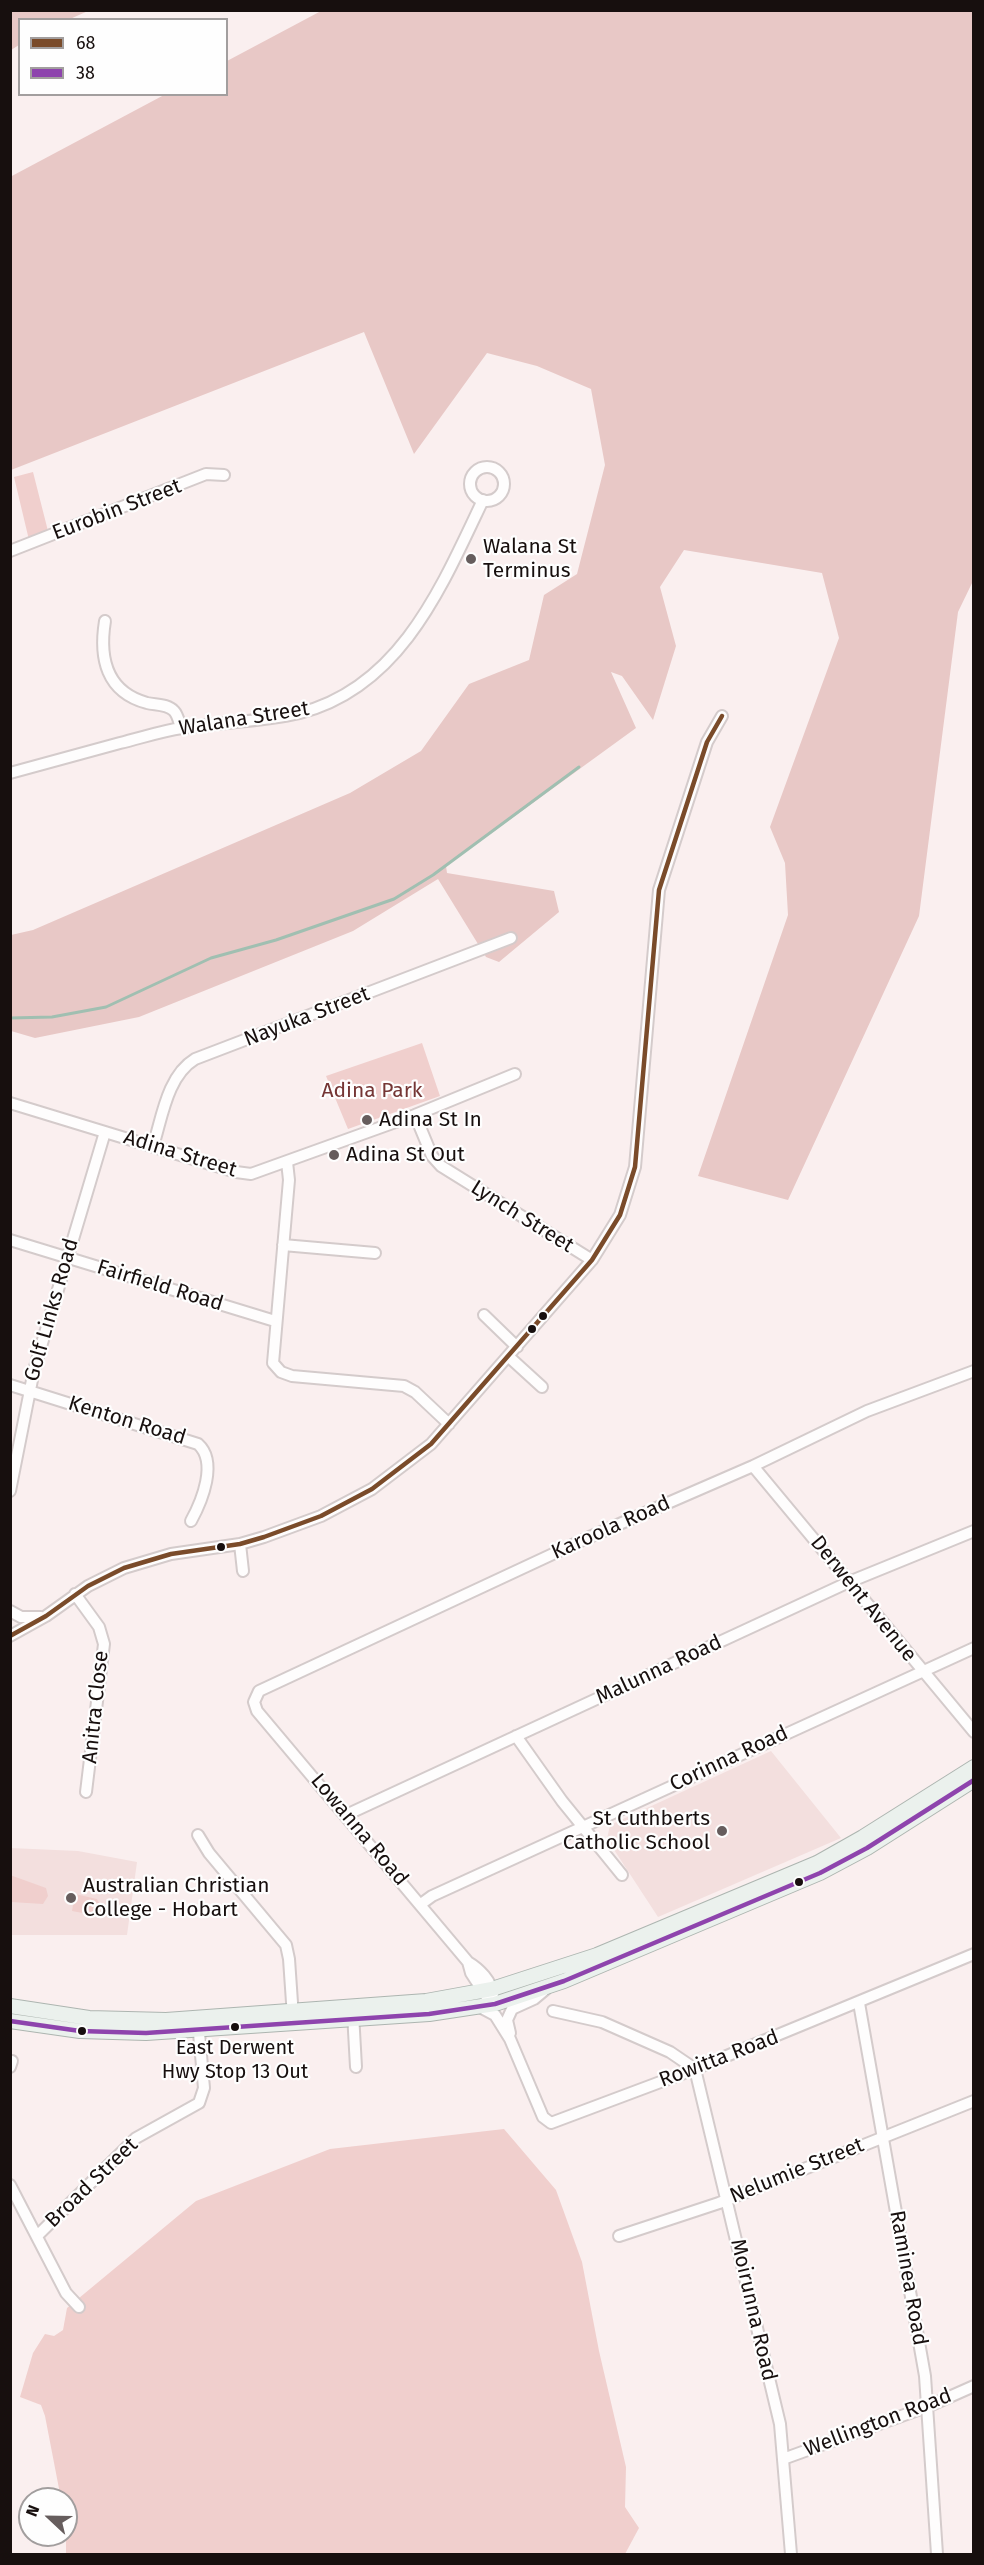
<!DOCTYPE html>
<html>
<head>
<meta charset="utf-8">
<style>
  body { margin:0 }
  #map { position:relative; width:984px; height:2565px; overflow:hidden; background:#faefef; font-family:"Fira Sans",sans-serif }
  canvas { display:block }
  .frame { position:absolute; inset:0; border:12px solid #170f0e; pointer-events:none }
  .legend { position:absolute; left:18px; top:18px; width:210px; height:78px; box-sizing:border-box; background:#fefefe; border:2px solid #a29e9e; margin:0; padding:8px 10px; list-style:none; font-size:18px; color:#170f0e }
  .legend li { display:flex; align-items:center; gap:12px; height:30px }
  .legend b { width:30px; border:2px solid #a29e9e }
  .north { position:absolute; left:18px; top:2487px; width:60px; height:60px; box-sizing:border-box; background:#fefefe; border:2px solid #a29e9e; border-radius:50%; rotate:292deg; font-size:16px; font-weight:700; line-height:24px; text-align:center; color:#170f0e }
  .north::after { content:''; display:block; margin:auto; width:21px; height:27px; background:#665d5d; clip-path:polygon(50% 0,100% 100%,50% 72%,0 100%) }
</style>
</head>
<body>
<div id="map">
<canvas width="984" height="2565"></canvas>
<div class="frame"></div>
<ul class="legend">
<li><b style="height:8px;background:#7a4b2a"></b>68</li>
<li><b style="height:8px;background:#8e44ad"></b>38</li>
</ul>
<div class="north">N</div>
</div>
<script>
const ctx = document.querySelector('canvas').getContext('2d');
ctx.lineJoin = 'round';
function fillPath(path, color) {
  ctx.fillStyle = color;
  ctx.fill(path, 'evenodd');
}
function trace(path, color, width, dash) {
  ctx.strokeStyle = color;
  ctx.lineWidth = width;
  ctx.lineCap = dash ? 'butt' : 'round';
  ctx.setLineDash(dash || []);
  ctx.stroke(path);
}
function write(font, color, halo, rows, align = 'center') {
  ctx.font = font + ' "Fira Sans",sans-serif';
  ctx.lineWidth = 4.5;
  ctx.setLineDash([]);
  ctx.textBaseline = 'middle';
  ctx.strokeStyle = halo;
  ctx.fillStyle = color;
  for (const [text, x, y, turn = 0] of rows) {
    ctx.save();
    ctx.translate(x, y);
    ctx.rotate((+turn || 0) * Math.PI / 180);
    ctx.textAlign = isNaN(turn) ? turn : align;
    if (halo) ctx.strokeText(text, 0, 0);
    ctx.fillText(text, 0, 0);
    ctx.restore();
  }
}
fillPath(new Path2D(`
  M771 1751 841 1838 658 1917 607 1839 610 1825Z
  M10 1848 78 1851 137 1862 127 1935H11Z`), '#f3dfde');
fillPath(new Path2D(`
  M33 472 48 531 29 540 14 477Z
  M422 1043 440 1096 348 1129 326 1076Z
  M10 1875 46 1888 48 1896 43 1904 11 1902Z
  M75 1894 97 1899 99 1903 97 1913 88 1914 72 1911Z
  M504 2129 556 2190 582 2262 599 2351 626 2467 625 2507 639 2528 625 2554H66V2499H61L45 2416 41 2405 20 2397 33 2353 45 2334 54 2336 63 2330 67 2308 196 2201 330 2149Z`), '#f0cfcd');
fillPath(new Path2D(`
  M11 10H88V11L70 19 20 20 19 45 11 50Z
  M321 11H973V581L958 612 919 916 788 1200 698 1176 788 915 785 863 770 827 839 638 822 573 684 550 660 587 676 646 653 720 622 676 611 672 636 728 446 866 447 873 554 891 559 912 499 962 486 957 438 879 353 931 139 1017 35 1038 11 1031V935L33 930 350 793 421 751 469 684 529 660 544 595 577 574 605 465 591 389 537 366 487 353 414 454 364 332 11 470 10 177 164 95 226 94 227 61Z`), '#e8c8c6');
trace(new Path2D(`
  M10 1018 52 1017 106 1007 211 958 276 940 394 899 433 875 579 767`), '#a0bfb1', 3);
const minor = new Path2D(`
  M470 484a17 17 0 1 1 34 0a17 17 0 1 1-34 0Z
  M10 551 206 474 224 475
  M105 621C99 658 106 692 147 703 156 705 168 704 174 711 178 715 179 722 181 728
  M10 773C47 763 84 753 120 743 141 738 161 731 182 728 221 722 262 722 300 713 401 687 442 586 483 500
  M10 1103 236 1172 251 1174 415 1115 515 1074
  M415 1115 432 1156 441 1166 592 1260
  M153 1146C162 1118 167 1076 195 1059L511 938
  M287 1162 289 1180 273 1363 281 1372 292 1376 404 1386 415 1392 449 1424
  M10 1240 275 1321
  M283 1245 375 1253
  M484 1315 517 1347
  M508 1356 542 1387
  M10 1385 198 1444C218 1462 202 1501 191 1521
  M753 1466 974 1732
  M10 1491 34 1370 105 1132
  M240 1544 243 1571
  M75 1594 99 1627 104 1644 86 1792
  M10 1611 21 1617H41
  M10 1636 46 1616 88 1586 124 1568 171 1554 240 1544 264 1537 321 1516 372 1489 431 1444 592 1260 620 1215 635 1167 659 890 707 742 722 716
  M516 1736 562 1801 622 1875
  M346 1815 849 1582 974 1531
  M198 1835 209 1853 286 1945 289 1959 293 2017
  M421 1904 432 1896 974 1648
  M468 1962 471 1973 486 1996
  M493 1994C491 1981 480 1969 468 1962L257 1711 254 1702 259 1691 585 1539 753 1466 867 1411 974 1371
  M859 2003 925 2376 937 2554
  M480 2007 495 2015 510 2039 543 2117 551 2123 695 2069 974 1954
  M553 2011 602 2022 670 2052 695 2069 780 2424 791 2554
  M353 2013 356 2067
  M510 2033 507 2020 512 2009 534 1999 546 1989
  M10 2067 12 2061
  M10 2185 66 2293 79 2307
  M37 2236 136 2138 199 2103 204 2088 198 2022
  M619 2236 719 2203 974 2101
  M783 2459 929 2406 974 2386`);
const major = new Path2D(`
  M10 2006 89 2018 166 2020 426 2001 492 1989 597 1955 817 1863 863 1837 974 1767
  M10 2021 80 2031 146 2033 429 2014 495 2004 564 1981 820 1873 867 1848 974 1780`);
trace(minor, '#d4cbcb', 14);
trace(major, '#adb5b0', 16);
trace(minor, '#fefdfd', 10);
trace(major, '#ebf1ed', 14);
trace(new Path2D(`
  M10 1636 46 1616 88 1586 124 1568 171 1554 240 1544 264 1537 321 1516 372 1489 431 1444 592 1260 620 1215 635 1167 659 890 707 742 722 716`), '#7a4b2a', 4.5);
trace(new Path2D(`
  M10 2021 80 2031 146 2033 429 2014 495 2004 564 1981 820 1873 867 1848 974 1780`), '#8e44ad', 4.5);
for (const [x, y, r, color] of [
  [471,559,6,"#665d5d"],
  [367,1120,6,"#665d5d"],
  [334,1155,6,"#665d5d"],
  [543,1316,5,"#170f0e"],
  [532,1329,5,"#170f0e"],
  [221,1547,5,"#170f0e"],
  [722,1831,6,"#665d5d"],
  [799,1882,5,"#170f0e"],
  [71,1898,6,"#665d5d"],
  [235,2027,5,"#170f0e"],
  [82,2031,5,"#170f0e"]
]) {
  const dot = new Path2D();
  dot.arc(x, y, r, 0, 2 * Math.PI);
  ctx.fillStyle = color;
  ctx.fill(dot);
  trace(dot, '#fefefe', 2);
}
write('20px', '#170f0e', '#fefefe', [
  ["East Derwent",235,2048],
  ["Hwy Stop 13 Out",235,2072]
]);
write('21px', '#170f0e', '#fefefe', [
  ["Eurobin Street",117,510,-21],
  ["Walana Street",244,719,-9],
  ["Nayuka Street",307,1017,-21],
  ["Adina Street",180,1154,17],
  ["Lynch Street",522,1217,32],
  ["Fairfield Road",160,1286,17],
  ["Golf Links Road",52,1310,-74],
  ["Kenton Road",127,1421,17],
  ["Karoola Road",611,1528,-24],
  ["Derwent Avenue",863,1599,51],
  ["Malunna Road",659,1670,-25],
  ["Anitra Close",96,1707,-84],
  ["Corinna Road",729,1759,-25],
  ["Lowanna Road",359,1830,50],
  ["Rowitta Road",719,2059,-21],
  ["Nelumie Street",797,2171,-22],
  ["Broad Street",92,2183,-44],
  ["Raminea Road",908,2278,80],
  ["Moirunna Road",753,2310,77],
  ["Wellington Road",878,2423,-21]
]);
write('21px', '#170f0e', '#fefefe', [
  ["Walana St",483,547],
  ["Terminus",483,571],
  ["Adina St In",379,1120],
  ["Adina St Out",346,1155],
  ["St Cuthberts",710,1819,"right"],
  ["Catholic School",710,1843,"right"],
  ["Australian Christian",83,1886],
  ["College - Hobart",83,1910]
], 'left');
write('21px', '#753635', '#fefefe', [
  ["Adina Park",372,1091]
]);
</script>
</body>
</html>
